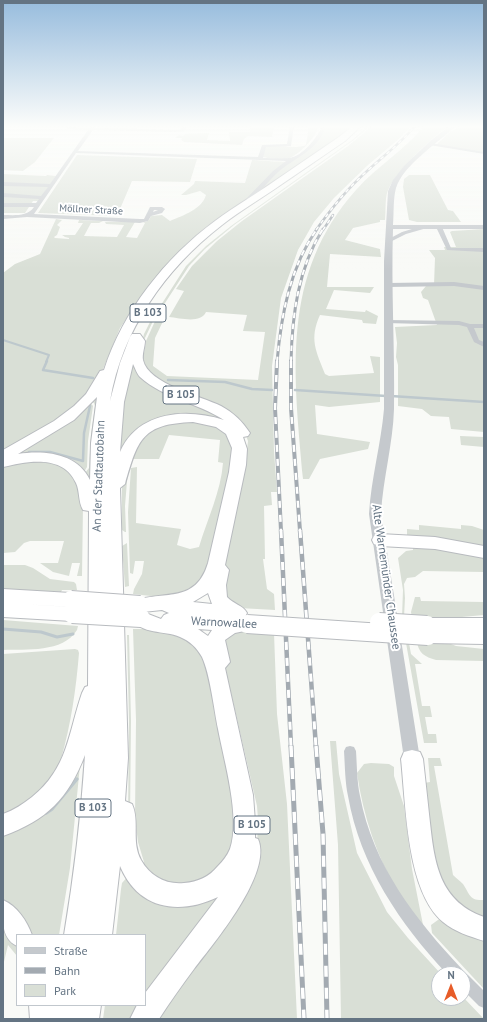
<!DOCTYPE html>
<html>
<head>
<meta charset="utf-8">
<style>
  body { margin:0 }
  #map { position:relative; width:487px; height:1022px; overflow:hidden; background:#f9faf7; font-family:"PT Sans",sans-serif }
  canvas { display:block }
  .frame { position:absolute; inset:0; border:4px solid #647483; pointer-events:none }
  .legend { position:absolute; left:16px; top:934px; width:130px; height:72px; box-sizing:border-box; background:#fff; border:1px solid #c1c7cd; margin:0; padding:5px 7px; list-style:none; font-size:12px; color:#647483 }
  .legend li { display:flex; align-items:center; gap:8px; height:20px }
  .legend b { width:20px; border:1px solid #c1c7cd }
  .north { position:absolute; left:431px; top:966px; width:40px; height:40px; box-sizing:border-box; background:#fff; border:1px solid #c1c7cd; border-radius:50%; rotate:0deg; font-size:11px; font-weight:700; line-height:16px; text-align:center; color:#647483 }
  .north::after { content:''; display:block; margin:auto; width:14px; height:18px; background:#e75c29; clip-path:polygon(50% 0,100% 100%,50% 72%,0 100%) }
</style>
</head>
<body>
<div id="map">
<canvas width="487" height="1022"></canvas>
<div class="frame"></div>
<ul class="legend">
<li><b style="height:5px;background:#c5c9cd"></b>Straße</li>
<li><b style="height:5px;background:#a3aab1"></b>Bahn</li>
<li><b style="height:11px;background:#d9dfd6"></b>Park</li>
</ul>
<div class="north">N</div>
</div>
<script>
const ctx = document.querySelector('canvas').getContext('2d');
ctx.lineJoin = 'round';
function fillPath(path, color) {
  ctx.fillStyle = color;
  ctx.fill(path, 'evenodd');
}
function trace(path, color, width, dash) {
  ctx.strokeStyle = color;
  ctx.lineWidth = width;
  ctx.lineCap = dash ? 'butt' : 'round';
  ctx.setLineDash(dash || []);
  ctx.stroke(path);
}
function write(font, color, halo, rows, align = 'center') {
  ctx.font = font + ' "PT Sans",sans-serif';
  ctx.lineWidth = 4;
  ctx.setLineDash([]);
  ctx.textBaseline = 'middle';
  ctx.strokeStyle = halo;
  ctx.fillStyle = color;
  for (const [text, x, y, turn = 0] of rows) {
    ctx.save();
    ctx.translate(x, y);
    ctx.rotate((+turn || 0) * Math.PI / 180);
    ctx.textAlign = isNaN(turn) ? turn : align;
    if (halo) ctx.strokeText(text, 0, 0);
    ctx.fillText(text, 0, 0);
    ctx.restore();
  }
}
fillPath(new Path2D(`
  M251 126H274L272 137 248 136 244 139 242 145 184 142 181 140 182 138H175L179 135 183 136 185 134 209 133 207 140 230 141 229 132H250Z
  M309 126H319C316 137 298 157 286 159 279 159 270 159 263 157L265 147C278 143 294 150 306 145Z
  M324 126H354L340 138 224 216 133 309 120 328 101 374 92 487 83 505 82 576H77L80 563H72L69 576 53 572 40 563H58L64 541H30L24 543 15 552 3 553V462L44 457 84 474 89 468 91 434 95 406 94 403 88 400 3 456V273L15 264 40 254 56 219 62 220 57 225 60 227 57 235 54 237 55 238 69 239V238L65 237 62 235H75L83 223H78L79 220 103 221 99 223H91L84 236 117 237 124 225 106 224 105 222H135L126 237 137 238 145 223H143L149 220 151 216 162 215 170 221C184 215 202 209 206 195L200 191 186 195H181L194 184 195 181 245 183 252 160C259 160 285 163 290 161 301 156 322 138 324 126Z
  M368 126H370L354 140 234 225 205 249 189 266 156 317 154 316 186 266 206 246 231 226 352 140Z
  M372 126H411L400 138 368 165 334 198 314 222 298 250 281 298 272 366 274 451 277 492H271L272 505 264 506 265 559H263L267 589 274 594 275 610 239 608 228 604 221 584 247 449 248 441 244 430 151 377 139 354 144 334 151 320 154 319 144 340 142 353H144L146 341 156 319H164L155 338 153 366 167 376 258 380 265 332 243 331 247 315 206 312C201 324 180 318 169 317L184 291 176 289 192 266 217 241 242 221 348 146Z
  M424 126H449C433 136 392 175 387 193 385 201 386 211 385 220H380V222L353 228 345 240 380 249 381 257 330 254 327 287H374L370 293 334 290 326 309 365 312 366 310 378 316 376 324 363 323 362 320 320 315C309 339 316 351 325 374L329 376 374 373 370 356 380 357V402L329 407 315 405 317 434 370 442 368 449 320 459 309 479H303C294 375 280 275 356 190 376 167 406 149 424 126Z
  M460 126H484V153L436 145 450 132Z
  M3 138H54L35 162 23 171 3 170Z
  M77 155 197 159 190 182 132 181 117 216 38 213Z
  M3 174 46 176 47 175 56 176 39 201H33L25 213H3Z
  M409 175H430L448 210 453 211 461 222H417L409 220 403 187 404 179Z
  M484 229V432L451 429 449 417 431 416 422 409 398 406V365L396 357 397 343 395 327 437 325 428 300 423 298 421 292 426 286 434 285 435 258 429 250H445L444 247H456L450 232 452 231Z
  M133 353 136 367 214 410 235 430 172 416 120 455 116 442Z
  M90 402 93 406 88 441 87 467 84 472 74 462 67 459 7 458Z
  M191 420 223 429 235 441 212 566 195 591 151 597V596L133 594 134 589 142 574 144 561H135L133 574 130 573 128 512 131 468 137 467 136 523 181 529 177 545 190 549 199 547C207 520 221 491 223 463L218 462 220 440 169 435 159 459H130L138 448 137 445 153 427Z
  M460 436 484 437V447L461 445Z
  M128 469 125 506 126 532H125L122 530V482Z
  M419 525 461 529V525L472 526 484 530V548L438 537 407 535V529L419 530Z
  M127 543 129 586 125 587 122 546Z
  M413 547 430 548 484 557V572L423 571 415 577 407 578 404 584 405 598 404 617H402L403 590 398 558 406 551 413 550Z
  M3 565H25L33 568 50 579 74 582 76 584 77 590H62L61 592 3 590Z
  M415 597H420L421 601 484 602V615L440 619 412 618 411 612Z
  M3 620 78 626 77 630C63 653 26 649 3 650Z
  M133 629H150L185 636 208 659 240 825 220 875 176 890 140 868 144 862 138 842 135 818 136 720Z
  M236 630 274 633 277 714 287 804 297 1019H149L257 849 258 819 257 806 220 645 221 640Z
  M127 635H129L131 721 130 819H128L129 720Z
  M417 641 446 642 456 646 484 649V661L436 660C425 657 418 653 417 641Z
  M406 643H409L411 654 422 664H415L422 706H430L432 717H425L428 734H436L437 743H424Z
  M75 649 78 650 79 653C76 690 71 724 61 759L67 761 57 779 3 819V654Z
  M330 741H336L339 774 357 853 387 912 408 938 441 974H439V998H463V997L484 1019H341L338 845Z
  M428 758H440L442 766H434L453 875C456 878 460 881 463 884 470 894 469 901 484 900V918L475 916 449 897 433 865 424 783 430 782Z
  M371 763 389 764 394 767V776L404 806 412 869 424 930C416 918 406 907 399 895 377 857 363 816 357 773L364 764Z
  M80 765 70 868 59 935H28L3 901V832Z
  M129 875 134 883 225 889 145 1005V935H116L121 889 122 883Z
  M442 917 458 930 484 942V989L432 933 431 925Z
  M3 925 17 945V956L8 945 3 966Z
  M105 1005H145L136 1019H103Z`), '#d9dfd6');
trace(new Path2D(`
  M3 340 49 355 46 362`), '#bdc8cd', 2);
trace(new Path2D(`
  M47 361 43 370 93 378
  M168 380 225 382 252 389 272 390
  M295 390 386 396
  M391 396 484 402
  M29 452H50L83 461 84 433 90 406`), '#bdc8cd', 2.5);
trace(new Path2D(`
  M3 629 41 632 57 637 73 634`), '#bdc8cd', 3);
trace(new Path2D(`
  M46 813 52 809 77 779`), '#bdc8cd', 3.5);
const trunk = new Path2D(`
  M353 126H361L345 141C324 155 303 170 282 184 262 198 241 210 222 225 165 269 122 330 110 401L120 363 130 337 132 334H140L145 341C145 346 142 354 143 360 148 384 201 396 221 406 234 413 242 421 250 433L248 436 243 437 247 449 246 465 225 565 229 570 226 585 227 597C233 604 243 605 247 613L245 617 254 619 256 624 254 629 235 633 225 640 230 662 225 668 253 795 255 822V838L258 839C273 873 214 943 194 969 182 985 170 1002 159 1019H130L137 1005H145V993L218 897C178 916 138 909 120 866L112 935H64C74 875 81 816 85 755 68 799 47 820 3 836V814C14 810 23 804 32 797 68 768 68 734 82 693L85 687 88 686 89 511 83 510C78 502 80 491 76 483 63 454 27 461 3 467V450L54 421 74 406 86 394 100 371 104 370C123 311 165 258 215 221 235 206 256 194 276 180 297 166 318 151 339 137ZM133 364C135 368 137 374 140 377 163 398 198 403 224 420 186 408 138 411 120 452L124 402ZM97 397 91 443 90 480C77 453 44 450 18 454L74 420ZM193 422 216 427 226 434 232 448 229 472 208 563C196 603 166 591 136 600L133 605 136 610 140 611 135 613 132 618C141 635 164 630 180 637 190 641 197 648 202 657 210 674 214 709 218 729 224 761 241 818 230 849 227 856 223 861 218 866 209 877 198 882 184 883 166 885 150 876 141 860 131 842 140 821 132 804L125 801 128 758 120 488 125 484C138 439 142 424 193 422ZM208 593 212 604 193 602ZM162 610 169 613 164 615 161 619 143 612ZM198 629 212 630 208 636Z
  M380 534 435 537 484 546V558L435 549 380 546 374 544 372 540 374 536Z
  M3 589 71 593 77 595 80 600 77 605 71 607 3 603Z
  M3 603 72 607 78 609 81 614 78 619 72 621 3 617Z
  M427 618H484V644L428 643 421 641 419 636 422 631 418 625 420 620Z
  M412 750 420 752 423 759C425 777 427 795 429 814 434 857 436 900 484 917V941C469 936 455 932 443 922 406 891 406 804 401 759L404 752Z
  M3 900C17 906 27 921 32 935H17V946C0 938 3 917 3 900Z
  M29 1005H101L99 1019H30Z`);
trace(trunk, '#b8bbbf', 2);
fillPath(new Path2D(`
  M183 126H187L184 131 176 132 93 130 78 151 258 157 262 145 287 144 290 126H294L291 146 266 147 263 158C271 158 280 159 289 158 302 157 318 137 322 126H326C318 151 295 157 277 173 268 181 261 192 251 200L246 199 273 171 286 161 76 153 34 214 140 219H144L150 207H162L165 209 162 213 151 216 148 221 140 223 27 217 3 219V215C14 215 27 217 34 207H3V203H36L39 199 3 197V193L41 196 48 187 3 186V182L50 184 88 130 68 129 66 127 176 130 181 129ZM154 210H158L153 212Z
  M431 143 484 152V154L429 145Z
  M425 225 428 227 427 228 406 234 390 242 385 241 402 232Z
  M437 226 442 227 451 248H484V252L447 250 436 227Z
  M454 282 484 286V290L454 286 388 287 385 285 388 283Z
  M388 320 459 321 470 324H484V328H474L479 340 484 342V347L474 342 467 327 459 325 386 323 385 322Z
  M350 746 354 747 356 751C357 766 357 782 360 796 373 865 415 919 462 969L464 973 468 975 484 991V1008L479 1006 463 990V974H447C400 924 360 865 348 796 345 782 345 766 344 751L346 747Z`), '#c5c9cd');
fillPath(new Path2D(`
  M449 126H456C439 142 403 165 396 188 393 199 394 213 393 225H484V229H393C391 289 395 349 394 409 393 444 383 478 381 514L420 759 418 764 412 766 406 764 404 759 369 514C371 479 381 444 384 409V261L388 191 393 180 404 166 429 142Z`), '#c5c9cd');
fillPath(trunk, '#fff');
const railFar4 = new Path2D(`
  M316 230C331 209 346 190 365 173 382 157 400 144 415 126
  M323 230 333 215`);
const railFar3 = new Path2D(`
  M277 362C281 316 290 267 317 229
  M291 362C292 316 298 268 323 229`);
const railFar2 = new Path2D(`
  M277 361 275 408 281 531
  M291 361V408L300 531`);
const railFar1 = new Path2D(`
  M281 530 291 747
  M300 530 316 747`);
const rail = new Path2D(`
  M291 746 304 1019
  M316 746 323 834 327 1019`);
trace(railFar4, '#a3aab1', 2.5);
trace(railFar3, '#a3aab1', 3);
trace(railFar2, '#a3aab1', 4);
trace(railFar1, '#a3aab1', 4.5);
trace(rail, '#a3aab1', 5);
trace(railFar4, '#fff', 1.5, [4]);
trace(railFar3, '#fff', 2, [5.5]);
trace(railFar2, '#fff', 2.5, [7]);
trace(railFar1, '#fff', 3, [8]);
trace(rail, '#fff', 3.5, [11]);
const trunkBridge = new Path2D(`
  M71 600 140 605
  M72 614 141 618
  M379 622 427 625
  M247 624 428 636`);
trace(trunkBridge, '#b8bbbf', 20, []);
trace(trunkBridge, '#fff', 18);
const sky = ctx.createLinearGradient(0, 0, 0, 269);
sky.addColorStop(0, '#97bcdd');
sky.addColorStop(0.47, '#fcfdfb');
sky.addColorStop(1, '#fcfdfb00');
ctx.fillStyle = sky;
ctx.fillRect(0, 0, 487, 269);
write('10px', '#647483', '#fff', [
  ["Möllner Straße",91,210,3]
]);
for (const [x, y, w] of [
  [148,313,36],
  [181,395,36],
  [93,808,36],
  [252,825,36]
]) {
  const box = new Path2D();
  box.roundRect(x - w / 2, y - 9, w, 18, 3);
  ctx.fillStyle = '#fff';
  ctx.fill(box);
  trace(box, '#647483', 1);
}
write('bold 11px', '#647483', null, [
  ["B 103",148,313],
  ["B 105",181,395],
  ["B 103",93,808],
  ["B 105",252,825]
]);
write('12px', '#647483', '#fff', [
  ["An der Stadtautobahn",99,476,-88],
  ["Alte Warnemünder Chaussee",386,577,82],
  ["Warnowallee",224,623,3]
]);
</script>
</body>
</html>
